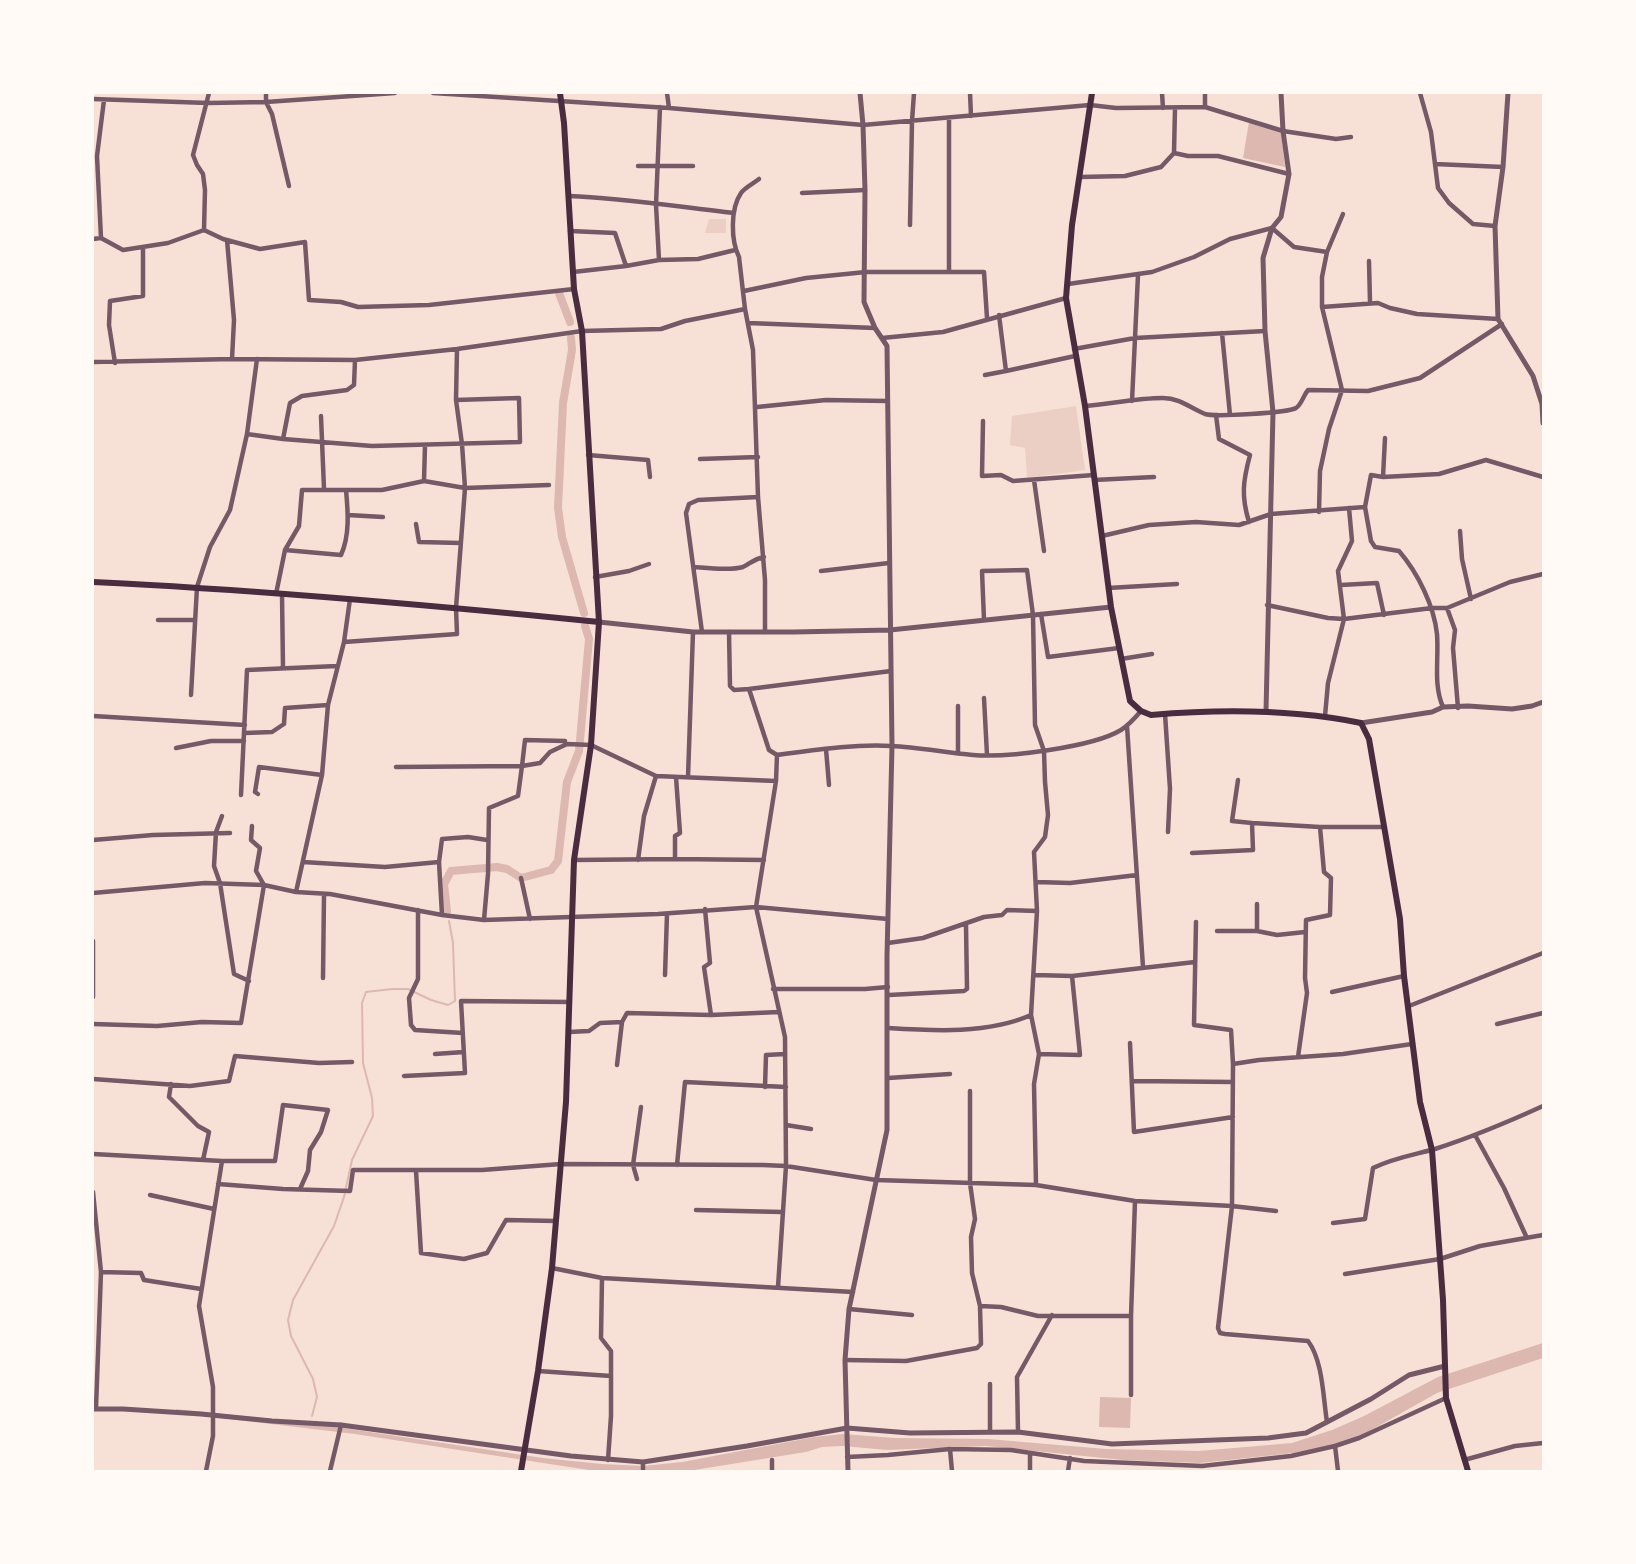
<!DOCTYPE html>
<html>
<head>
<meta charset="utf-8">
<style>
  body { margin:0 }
  #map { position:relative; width:1636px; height:1564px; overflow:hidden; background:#f7e1d7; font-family:"Source Sans 3",sans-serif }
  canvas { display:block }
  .frame { position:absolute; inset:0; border:94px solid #fffaf5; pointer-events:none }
</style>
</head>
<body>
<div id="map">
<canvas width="1636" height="1564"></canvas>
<div class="frame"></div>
</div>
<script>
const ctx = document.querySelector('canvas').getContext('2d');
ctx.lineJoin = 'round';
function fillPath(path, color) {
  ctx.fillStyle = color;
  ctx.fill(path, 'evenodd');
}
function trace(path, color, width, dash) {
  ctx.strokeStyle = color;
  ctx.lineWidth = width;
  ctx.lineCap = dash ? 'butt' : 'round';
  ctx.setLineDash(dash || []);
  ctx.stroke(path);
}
fillPath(new Path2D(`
  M709 219H726V233H705Z
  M1076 406 1085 470 1027 478 1025 448 1010 445 1012 416Z`), '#ebcfc5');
fillPath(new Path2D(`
  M1249 122 1281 132 1285 167 1243 158Z
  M1543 1343V1358L1437 1393 1359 1437 1330 1446 1294 1453 1200 1463 1123 1460 986 1446 887 1450 843 1446 822 1447 806 1452 688 1471H595L355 1434 178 1413 176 1409 310 1423 543 1458 602 1464 643 1466 682 1462 814 1437 843 1434 895 1438 988 1439 1106 1449 1199 1451 1292 1443 1332 1430 1364 1416 1438 1377Z
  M1100 1397 1131 1398 1130 1428 1099 1427Z`), '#dcb8b0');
trace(new Path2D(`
  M312 1416 317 1397 313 1379 291 1336 288 1320 293 1300 334 1226 344 1197 352 1160 373 1116 372 1098 363 1063 362 1003 366 992 392 989H408L431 1000 448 1005 455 1001 453 943 449 921`), '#dcb8b0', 2);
trace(new Path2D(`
  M559 293 570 322
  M571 338 572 350 563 403 558 508 562 537 584 613
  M447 911 444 884 451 871 497 867 507 869 521 878 551 870 558 861 567 782 579 751 589 639 585 626`), '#dcb8b0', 8);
trace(new Path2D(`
  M266 93V102L272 114 289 186
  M433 93 669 108 863 125 1090 105 1116 108 1205 107 1283 131 1336 139 1351 137
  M667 93 669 108
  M970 93 971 116
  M1162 93 1163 108
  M1420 93 1431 132 1438 188 1449 203 1473 224 1495 226
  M93 99 208 103 266 102 395 93
  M660 107 656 205 659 260 698 259 735 250
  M1205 107V93
  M949 118V272
  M1174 153 1188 156H1218L1289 174
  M1435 164 1503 167
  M638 166H693
  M1080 177 1125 176 1161 167 1174 153 1175 108
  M759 179C754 183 744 188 741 193 730 209 731 241 739 257L745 309 753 350 758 497 765 580V632
  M802 193 865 190
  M569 196C624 198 679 207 734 213
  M910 225 912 121 914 93
  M204 230 205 190 203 174 197 165 193 155 209 93
  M570 231 615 233 626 266 659 260
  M101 238 97 156 104 100
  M93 239 101 238 123 250 168 243 204 230 223 239 260 249 305 242 309 300 341 302 358 307 429 305 574 289
  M227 240 234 320 232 359
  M1369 261 1370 302
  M573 272 626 266
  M1068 284 1152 272 1194 257 1230 239 1272 228 1294 247 1327 252
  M744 291 806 278 866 272H984L987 318
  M1322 307 1378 303 1390 308 1417 314 1498 319
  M748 323 875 328
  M1222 333 1230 415
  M882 338 943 332 1066 298
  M1074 349 1135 338 1265 331
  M93 362 232 359 355 360 457 349 582 331 661 329 685 321 745 309
  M115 363 109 325 110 301 143 296V247
  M1006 371 1075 356
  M985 375 1006 371 999 315
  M1132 401 1138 275
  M1085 406C1110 404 1137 398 1163 398 1180 398 1190 408 1205 414 1214 417 1288 413 1296 408 1302 404 1303 396 1308 390L1368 391 1420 378 1502 324
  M757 407 826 400 887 401
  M1216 415 1219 439 1250 455C1243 481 1241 496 1249 522
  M321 416 324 489
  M983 421 982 476 1001 475 1013 481 1094 475
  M247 434 283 439 290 403 302 396 347 390 354 385 355 360
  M283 439 372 446 520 442 519 398 456 400
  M588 455 648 460 650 477
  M700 459 758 457
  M1383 477 1385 438
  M1034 480 1044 551
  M1094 480 1154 477
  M424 481 465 488 549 485
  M1365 507 1371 475 1383 477 1439 474 1486 460 1543 477
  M1319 512 1320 471 1329 429 1342 390 1322 307V277L1327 252 1343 214
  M348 515 383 517
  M416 524 419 542 461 543
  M1460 531 1462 559 1471 599
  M1102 536 1149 525 1196 522 1239 525 1271 514 1365 507 1371 541 1375 547 1399 551C1418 573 1434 606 1437 634 1439 660 1433 684 1443 707
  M285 550 299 526 302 490H382L424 481 425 445
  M694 567C707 568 730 571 743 567 750 564 753 559 764 557
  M821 571 889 563
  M595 577 629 571 649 564
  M1341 585 1377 583 1384 615
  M1108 588 1177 584
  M276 594 285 550 341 555C350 535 348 511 346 490
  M282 594 283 668
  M1267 605 1328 618 1344 619 1432 608H1447L1510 582 1543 574
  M1447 608 1455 630 1453 648 1458 708
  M1041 614 1048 657 1119 648
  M158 620H195
  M984 620 982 571 1027 570 1033 615 1035 725 1044 751 1045 782 1048 815 1045 837 1034 852 1037 911 1031 1015 1039 1054 1034 1084 1036 1185
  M702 632 686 513 689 504 698 500 758 497
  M729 632 730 686 734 690 749 689 769 750 777 755C815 750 853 744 891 746 919 747 946 753 973 755 1007 758 1093 747 1121 730 1129 725 1135 718 1141 711
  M344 642 457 634 456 608 465 488 462 444 456 400 457 349
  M1121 659 1152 654
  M749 689 891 671
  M191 695 197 587 210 547 230 510 247 434 257 359
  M984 698 987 755
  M1165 714 1170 789 1168 832
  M93 716 245 725
  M1325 716 1328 683 1344 619 1338 571 1352 541 1349 508
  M1127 726 1143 967
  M245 733 272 732 284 724 285 708 328 705
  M176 748 211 741H244
  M826 749 829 785
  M958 753V706
  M777 755 776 781 756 907 785 1037 786 1166 778 1287
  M396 767 522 766 525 740 565 741
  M676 777 680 833 675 836V859L764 860
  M688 777 693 632
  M1238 780 1232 821 1252 823
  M258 794 255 792 259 767 322 775
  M241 795 247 670 337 666
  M222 816 216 832 214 866 220 883 234 974 249 981
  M93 840 153 835 230 833
  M1192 853 1253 850 1252 823 1320 827H1383
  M574 860 675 859
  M638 860 644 816 656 776
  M303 862 385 867 439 862
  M521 878 530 919
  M1037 882 1070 883 1137 875
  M296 892 322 775 328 705 344 642 350 599
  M93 893 205 883 264 885 296 892 330 894 442 915 484 920 658 914 756 907 888 919
  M1257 904V931
  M705 909 710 963 704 967 711 1015
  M418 910V979L409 998 411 1025 415 1030 463 1033
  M442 915 439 862 442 839 468 837 487 840
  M484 920 488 874 489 808 518 796 522 766 540 763 550 752 567 744 591 745 656 776 776 781
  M1196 922 1194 1025 1231 1030 1233 1064 1232 1206 1218 1328 1220 1333 1225 1334 1308 1341C1323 1361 1323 1397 1327 1422
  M1217 931H1257L1277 935 1305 932
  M93 941V997
  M888 943 923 938 984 917 1002 915 1007 910 1037 911
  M665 975 667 914
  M1035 975 1072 976 1195 962
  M323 978 324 894
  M773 989H865L888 987
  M1332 992 1404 976
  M889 995 964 991 967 989 966 925
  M1409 1006 1543 953
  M93 1024 157 1026 202 1022 241 1023 264 885 256 871 260 848 251 840 252 826
  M1497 1024 1543 1013
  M888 1028C935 1031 988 1034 1031 1015
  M569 1032 589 1031 600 1023 622 1022 627 1013 711 1015 779 1012
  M1130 1043 1134 1132 1233 1117
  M435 1054 464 1052
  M1039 1054 1080 1055 1072 976
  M1298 1057 1307 993 1305 978 1306 920 1330 915 1331 878 1324 872 1320 827
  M1233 1064 1259 1060 1343 1054 1412 1044
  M617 1065 622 1022
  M404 1076 465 1073 461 1001 570 1002
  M888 1078 950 1074
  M93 1079 190 1086 229 1081 235 1056 319 1063 352 1062
  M1132 1081 1233 1082
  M171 1084 169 1097 198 1126 209 1132 203 1160
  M765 1087 766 1055 785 1054
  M970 1091V1183L975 1219 971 1237 972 1273 980 1306 1001 1307 1038 1316H1131
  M786 1125 811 1129
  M1475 1135 1504 1188 1526 1236
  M93 1154 222 1161H275L283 1105 328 1110 321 1132 310 1150 308 1171 300 1189
  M677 1165 685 1082 786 1087
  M416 1171 421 1253 464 1259 487 1253 506 1220 556 1221
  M637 1179 633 1165 641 1107
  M218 1184 283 1189 350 1191 353 1170H482L561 1164 763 1165 786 1166 876 1180 1036 1185 1135 1201 1232 1206 1276 1211
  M93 1192 101 1272 96 1408
  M150 1195 214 1209
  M696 1210 782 1212
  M1333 1223 1365 1219 1373 1168C1393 1158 1413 1155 1435 1149 1472 1137 1508 1122 1543 1106
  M552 1268 602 1278 853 1292
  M101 1272 141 1273 144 1280 201 1289
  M1345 1274 1440 1259 1480 1246 1543 1235
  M602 1278 601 1338 611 1351V1416L608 1460
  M849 1309 912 1315
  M845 1360 906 1361 977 1348 981 1344 980 1306
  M538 1371 611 1376
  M1131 1395V1316L1135 1201
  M990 1431V1384
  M1018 1432 1017 1377 1052 1315
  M1335 1446 1338 1471
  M950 1449 952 1471
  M1030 1453V1471
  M847 1457 888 1455 950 1449 1011 1450 1084 1461 1202 1466 1291 1456 1335 1446 1359 1438 1446 1398
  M772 1460V1471
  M1464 1460 1515 1446 1543 1443
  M206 1471 213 1436V1387L199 1306 222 1161
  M330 1471 341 1425
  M643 1471V1462
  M1068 1471 1070 1458`), '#755966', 4.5);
trace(new Path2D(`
  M1508 93 1503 167 1495 226 1498 319 1533 376 1542 404 1543 423
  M599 622 693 632H794L890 630 1111 607
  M1266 711 1273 412 1265 331 1263 258 1272 228 1281 217 1289 174 1283 131 1281 93
  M1361 723 1432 712 1443 707 1468 706 1512 709 1532 706 1543 702
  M93 1409H123L201 1414 272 1421 341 1425 571 1456 643 1462 747 1446 847 1428 910 1433 1018 1432 1112 1444 1268 1438 1306 1433 1371 1399 1409 1375 1445 1366
  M848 1471 845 1360 849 1309 887 1130V956L892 746 887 346 875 328 864 302 865 190 863 125 860 93`), '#755966', 5);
trace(new Path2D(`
  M1092 93 1072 225 1066 298 1085 406 1111 607 1130 701 1141 711 1151 715C1221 709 1292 709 1361 723L1369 739 1400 919 1404 976 1420 1102 1432 1150 1443 1300 1446 1398 1468 1471
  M93 582C262 590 430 605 599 622
  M521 1471 538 1371 552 1268 566 1102 574 860 591 745 599 622 582 331 574 289 564 123 560 93`), '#4a2c40', 6);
</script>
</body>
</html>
